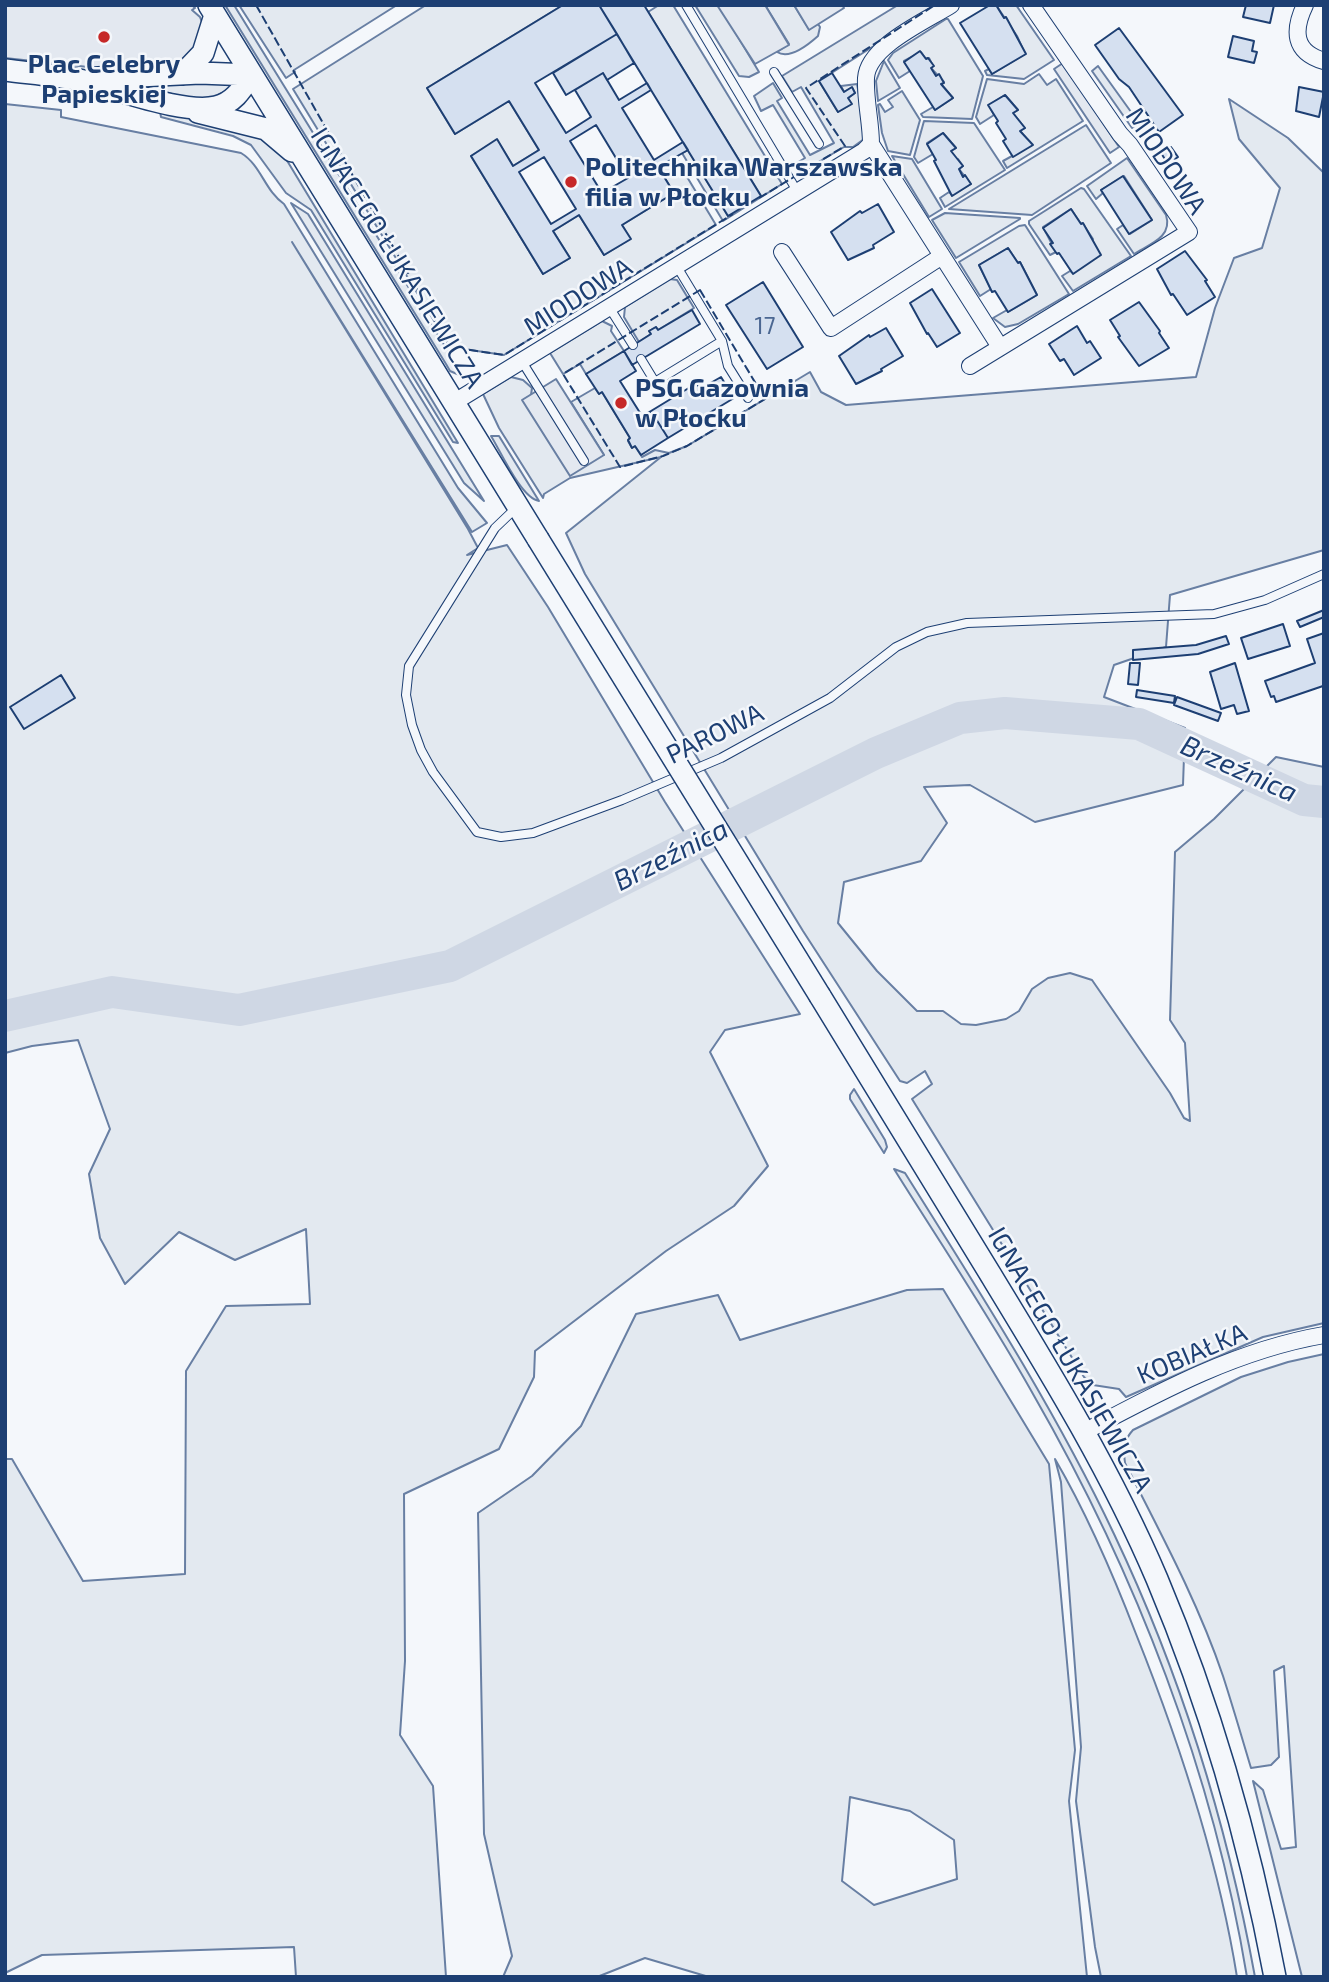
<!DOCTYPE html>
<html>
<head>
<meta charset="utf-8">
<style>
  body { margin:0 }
  #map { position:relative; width:1329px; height:1982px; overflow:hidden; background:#f4f7fb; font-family:"Exo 2",sans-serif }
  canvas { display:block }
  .frame { position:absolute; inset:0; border:7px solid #1d3f73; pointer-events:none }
</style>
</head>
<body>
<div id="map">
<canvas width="1329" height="1982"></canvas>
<div class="frame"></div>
</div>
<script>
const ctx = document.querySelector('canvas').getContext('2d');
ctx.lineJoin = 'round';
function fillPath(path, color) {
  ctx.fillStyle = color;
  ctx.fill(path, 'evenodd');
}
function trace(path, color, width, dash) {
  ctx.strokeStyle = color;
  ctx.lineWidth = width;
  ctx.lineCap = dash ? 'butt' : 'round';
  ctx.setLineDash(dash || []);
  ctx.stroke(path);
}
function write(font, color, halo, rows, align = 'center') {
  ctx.font = font + ' "Exo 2",sans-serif';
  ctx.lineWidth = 5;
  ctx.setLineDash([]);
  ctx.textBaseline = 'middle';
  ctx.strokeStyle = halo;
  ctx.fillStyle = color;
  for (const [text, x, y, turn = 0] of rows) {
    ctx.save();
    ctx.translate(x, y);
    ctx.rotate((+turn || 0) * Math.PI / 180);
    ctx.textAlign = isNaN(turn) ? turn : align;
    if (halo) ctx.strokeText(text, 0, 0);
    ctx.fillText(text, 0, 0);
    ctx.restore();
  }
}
const green = new Path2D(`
  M225 5H234L464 377 450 371 446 364Z
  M239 5H397L294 70 295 72 286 78Z
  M426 5H563L427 88 455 134 509 101 539 150 513 166 497 140 471 156 543 274 570 258 553 231 579 215 604 255 630 239 622 225 674 193 658 167 675 157 716 225 504 355 450 347 293 89Z
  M659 5H673L782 184 723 221 682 153 688 150 728 216 761 196 648 12Z
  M695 5H719L759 72 749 77 739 76Z
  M765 5H794L809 29 818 24 820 27 818 36C808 45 790 60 777 52L789 44Z
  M898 5H938L819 81 838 112 851 104 848 98 855 93 852 88 844 92 841 86 857 84 865 126 864 139 853 147H844L800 173 795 164 805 158 773 105 761 111 754 96 773 83 782 98 777 101 810 155 834 143 801 87 792 92 782 76Z
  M996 5H1016L1054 60 1024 79 987 75 985 71 989 69 992 74 1025 54 1017 36Z
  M946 19H948L983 76 972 119 923 117 921 114 933 107 935 110 953 98 941 84 944 82 931 68 933 66 929 58 926 59 921 52 904 61 910 71 899 78 888 60 893 53Z
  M884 61 900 88 878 101 876 81Z
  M1098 66 1139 123 1132 128 1092 71Z
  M1039 74 1047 85 1056 79 1083 121 1007 168 1003 161 1032 145 1020 131 1025 128 1013 113 1018 110 1005 95 989 105 994 115 980 124 976 117 987 79 1024 84Z
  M224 82 233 83 232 86C206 107 194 99 164 92L163 85Z
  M902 91 920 120 910 155 888 151 882 133 878 105 880 104 885 112 893 107 888 100Z
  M1229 99 1288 138 1324 173V550L1170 595 1166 647 1114 665 1104 697 1185 728 1183 785 1035 822 970 785 924 787 947 823 921 861 844 882 838 923 877 971 917 1011H943L961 1024 976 1025 1006 1019 1019 1011 1032 989 1048 978 1070 973 1092 980 1170 1093 1184 1118 1190 1121 1185 1043 1170 1020 1175 852 1214 819 1276 757 1324 767V1323L1263 1337 1126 1397 1119 1389 1093 1385 1084 1377 912 1099 932 1084 925 1071 907 1083 900 1081 803 931 585 574 566 533 661 457 570 478 544 494 543 498 499 428 483 394 511 377 523 380 532 388 531 395 523 400 604 455 571 402 595 388 599 394 602 392 630 438 628 441 632 448 635 446 642 457 655 450 669 453 687 446 810 372 821 392 846 405 1196 377 1215 308 1234 258 1262 248 1280 188 1239 139Z
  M5 104 61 110V117L241 153C261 165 265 191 284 204L458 488 487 523 472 532 292 242 468 529 478 548 467 555 507 545 548 607 665 802 800 1014 725 1030 710 1052 768 1166 734 1206 666 1251 535 1351 534 1377 499 1449 404 1494 405 1661 400 1735 433 1786 446 1977H296L294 1947 42 1955 5 1973V1459H12L83 1581 185 1574 186 1371 226 1306 310 1304 306 1229 235 1260 179 1232 125 1284 100 1238 89 1174 110 1129 78 1040 32 1046 5 1053Z
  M159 106 253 132 280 149 458 443 453 442 311 210 286 193 251 145 233 136 161 117Z
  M924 121 974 123 1005 170 945 207 940 198 949 192 952 195 971 184 959 169 963 166 958 159 956 160 951 151 956 148 943 133 927 143 933 154 918 163 914 157Z
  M1086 125 1111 163 1032 215 949 209Z
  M892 156 912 159 942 209 929 217Z
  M1127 158 1166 215C1173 237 1150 244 1134 254L1117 229 1123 225 1130 234 1152 220 1124 176 1101 190 1103 193 1096 199 1087 186Z
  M1081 188 1084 189 1131 256 1073 291 1062 276 1070 271 1073 273 1093 239 1083 224H1081L1071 209 1043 227 1056 252 1050 255 1029 224V221Z
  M291 203 308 214 484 501 464 483Z
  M945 213 1020 218V219L956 258 932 220Z
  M1025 225 1069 294 1018 324 1005 327 993 318 1007 310 1008 312 1037 295 1020 262 1018 263 1008 248 979 265 991 289 980 296 959 262 1019 226Z
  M670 279 677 280 694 308 658 330 656 327 649 331 651 334 639 342 624 317 625 307Z
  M602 321 612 326 611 331 624 351 586 374 580 364 563 374 550 353Z
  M491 436H499L539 501C521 498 501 452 491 436Z
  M854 1089 885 1140 887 1147 884 1153 850 1099V1095Z
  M894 1169 905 1173C979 1291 1055 1409 1114 1534 1181 1675 1227 1824 1255 1977H1247C1213 1772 1136 1573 1033 1394 990 1317 941 1244 894 1169Z
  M943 1289 1049 1464 1075 1750 1069 1801 1087 1977H709L645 1958 597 1977H503L512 1956 484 1834 478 1513 532 1476 581 1426 636 1314 718 1295 740 1340 907 1290ZM850 1797 910 1811 954 1840 957 1879 874 1905 842 1881Z
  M1324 1354V1977H1302L1253 1781 1263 1790 1281 1849 1296 1847 1284 1666 1274 1671 1279 1757 1271 1765 1251 1768C1242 1738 1233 1707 1223 1676 1198 1602 1160 1532 1125 1463 1123 1448 1123 1441 1133 1430L1241 1377 1288 1362Z
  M1055 1459C1087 1514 1113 1574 1136 1634 1180 1744 1218 1859 1237 1977H1101L1095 1947 1076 1801 1081 1747 1061 1482Z`);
fillPath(green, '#e3e9f0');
trace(green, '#687fa3', 2);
const parking = new Path2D(`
  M5 5H192L195 8 192 10 200 17 203 25 202 42 183 64 125 71 5 58Z
  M717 5H765L789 45 755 64Z
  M794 5H842L844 8 809 30Z
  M1063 63 1119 147 1110 153 1054 69Z
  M556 379 604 455 570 476 522 400Z`);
fillPath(parking, '#e3e8f0');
trace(parking, '#687fa3', 2);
trace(new Path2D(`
  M5 1016 112 992 239 1010 450 966 876 753 960 718 1005 713 1139 724 1304 800 1324 802`), '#cfd7e4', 32);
const building = new Path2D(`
  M563 5H599L617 34 535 83 566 133 591 117 575 90 603 73 619 100 647 83 651 90 622 108 654 160 683 142 688 150 658 167 674 193 622 225 631 239 604 255 579 215 553 231 570 258 543 274 471 156 497 139 513 166 539 150 509 101 455 134 427 88ZM596 125 628 178 602 193 570 141ZM544 157 576 209 551 224 519 172Z
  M599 5H644L761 196 728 216Z
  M990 5H996L1004 18 1006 17 1026 54 992 74 960 23Z
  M1246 5H1274L1270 23 1243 17Z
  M1119 28 1183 115 1159 132 1129 87 1119 79 1095 45Z
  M617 34 634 63 607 80 603 73 566 95 553 73Z
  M1233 36 1254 41 1252 51 1257 52 1254 63 1228 57Z
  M920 51 926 59 928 58 934 66 931 68 936 76 939 74 944 83 941 84 953 98 935 110 904 62Z
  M832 73 844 92 852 87 855 93 848 98 852 104 838 112 819 81Z
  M1299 87 1324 92 1319 117 1296 111Z
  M1005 95 1018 110 1013 113 1025 128 1020 131 1033 145 1013 157 1003 141 1006 139 996 123 998 121 988 105Z
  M943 133 956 148 951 151 963 166 959 169 963 177 965 175 971 184 952 196 934 161 936 160 927 144Z
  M1171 147 1178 157 1168 164 1161 153Z
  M1123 176 1152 220 1129 234 1101 190Z
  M878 204 894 232 873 245 874 248 848 260 831 232 860 211 862 213Z
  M1071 209 1081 224 1083 223 1101 255 1073 274 1059 253 1057 254 1050 244 1053 243 1043 228Z
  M1008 248 1018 263 1020 262 1037 295 1008 312 995 291 992 292 979 265Z
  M1185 251 1207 280 1205 281 1215 297 1187 315 1173 294 1171 295 1157 269Z
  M763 282 803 347 767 369 726 305Z
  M932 289 960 333 937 347 928 333 927 334 910 303Z
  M1139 302 1160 331 1159 333 1169 348 1139 366 1118 337 1120 336 1110 320Z
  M692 310 700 324 632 365 624 351 651 334 649 331 656 327 658 330Z
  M1077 326 1087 343 1090 341 1101 358 1074 375 1064 359 1060 361 1049 344Z
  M886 328 903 356 881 369 882 371 856 384 839 356 869 335 870 337Z
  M624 351 636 371 620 381 642 416 651 411 668 438 641 455 635 446 632 448 628 440 630 438 602 392 599 394 586 374Z
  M721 377 734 398 668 438 651 411 697 383 700 389Z
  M1324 610V617L1300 627 1297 621Z
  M1283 624 1290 646 1248 659 1241 638Z
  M1324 633 1323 686 1276 702 1274 696 1271 697 1265 681 1315 663 1307 639Z
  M1226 636 1229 644 1198 654 1133 660V650L1196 645Z
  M1130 663H1140L1138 685 1128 684Z
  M1235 663 1249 711 1237 714 1234 705 1221 709 1210 672Z
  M61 675 75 698 24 729 10 707Z
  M1137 690 1175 696 1174 703 1136 697Z
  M1177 697 1221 713 1218 721 1174 705Z`);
fillPath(building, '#d5e0f0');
trace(building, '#1d3f73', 2);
const lane = new Path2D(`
  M686 5 797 191
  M774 72 819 144
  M609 307 633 345
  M722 341 728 366 748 398
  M641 359 655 382 722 341 676 265
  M521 360 584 461
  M517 507 495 528 409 666 406 695 412 725 421 750 433 772 477 832 501 837 533 833 622 800 721 758 830 698 896 647 927 632 967 623 1214 614 1265 600 1324 574`);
const street = new Path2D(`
  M1305 5C1293 30 1293 52 1324 61
  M871 144 1000 347
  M782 252 831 328 942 256
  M970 366 1189 232 1130 145 1120 134 1031 5
  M453 403 864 151 871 144C871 122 865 100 866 78 868 46 926 21 951 5
  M1084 1432C1161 1391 1237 1350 1324 1335`);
const secondary = new Path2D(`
  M209 5 538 539
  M5 70C28 73 52 75 75 79 111 86 182 115 216 107 234 103 242 89 251 75
  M183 74 203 53 215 15
  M98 78 200 73 251 75
  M198 112 266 129 292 151
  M820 996C876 1088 932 1180 989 1272 1050 1372 1111 1471 1157 1579 1211 1707 1249 1840 1275 1977`);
trace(lane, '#1d3f73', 10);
trace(street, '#1d3f73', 18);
trace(secondary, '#1d3f73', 24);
trace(lane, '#f4f7fb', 8);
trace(street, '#f4f7fb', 16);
trace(secondary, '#f4f7fb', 21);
const secondaryBridge = new Path2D(`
  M538 539 820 996`);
trace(secondaryBridge, '#1d3f73', 24, []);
trace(secondaryBridge, '#f4f7fb', 21);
trace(new Path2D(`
  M256 5 450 347 504 355 733 214
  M759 198 845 146 806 88 935 5
  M700 290 765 399 687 446 663 456 620 467 563 374Z`), '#1d3f73', 2, [9, 3.5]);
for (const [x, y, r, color] of [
  [104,37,7,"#c62828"],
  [571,182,7,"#c62828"],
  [621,403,7,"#c62828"]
]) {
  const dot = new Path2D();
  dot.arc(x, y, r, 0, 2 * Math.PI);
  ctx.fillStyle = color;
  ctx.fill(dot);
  trace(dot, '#f4f7fb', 2.5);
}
write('23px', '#4b6792', null, [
  ["17",765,326]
]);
write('bold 26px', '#1d3f73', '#f4f7fb', [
  ["Plac Celebry",104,64,"center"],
  ["Papieskiej",104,94,"center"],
  ["Politechnika Warszawska",585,167],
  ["filia w Płocku",585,197],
  ["PSG Gazownia",635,388],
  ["w Płocku",635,418]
], 'left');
write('26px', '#1d3f73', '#f4f7fb', [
  ["MIODOWA",1166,161,56],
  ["IGNACEGO ŁUKASIEWICZA",397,258,58],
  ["MIODOWA",578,297,-32],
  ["PAROWA",715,734,-26],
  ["KOBIAŁKA",1192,1354,-23],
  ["IGNACEGO ŁUKASIEWICZA",1070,1360,60]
]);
write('italic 28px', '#1d3f73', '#f4f7fb', [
  ["Brzeźnica",1239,769,24],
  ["Brzeźnica",671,855,-27]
]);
</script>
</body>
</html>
